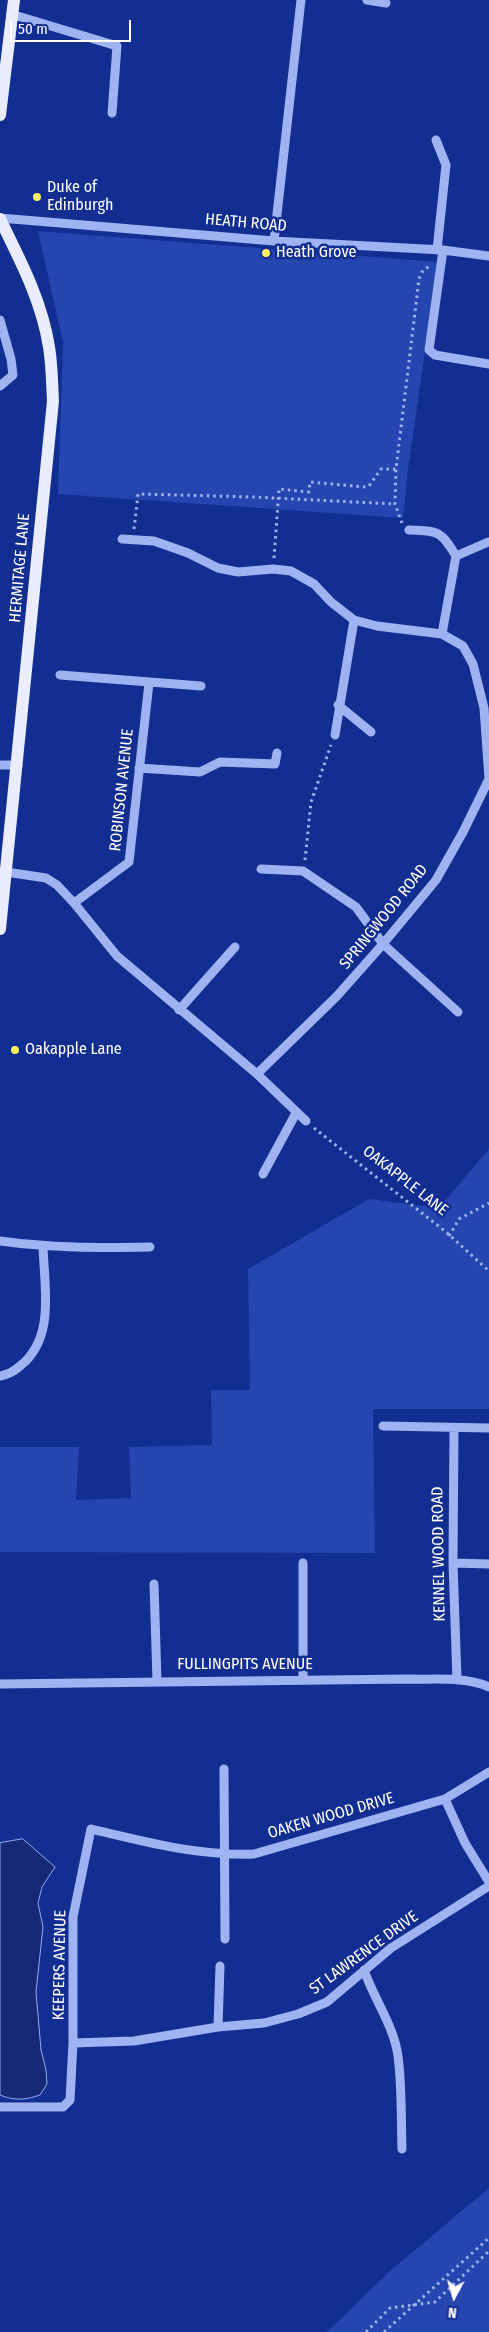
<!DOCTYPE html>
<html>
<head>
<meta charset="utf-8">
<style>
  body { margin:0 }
  #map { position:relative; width:489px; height:2332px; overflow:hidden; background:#132e91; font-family:"Fira Sans Condensed",sans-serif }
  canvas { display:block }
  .north { position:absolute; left:429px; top:2272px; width:50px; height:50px; -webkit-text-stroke:4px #132e91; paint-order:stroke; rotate:186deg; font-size:14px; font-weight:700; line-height:20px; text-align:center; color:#fff }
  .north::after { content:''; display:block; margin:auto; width:18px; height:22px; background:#fff; clip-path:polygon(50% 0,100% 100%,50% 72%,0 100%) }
  .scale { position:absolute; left:10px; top:20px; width:121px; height:22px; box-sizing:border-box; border:2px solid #fff; border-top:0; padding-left:6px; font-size:15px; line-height:18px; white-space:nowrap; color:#fff; -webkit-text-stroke:4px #132e91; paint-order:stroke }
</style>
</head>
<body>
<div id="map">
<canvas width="489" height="2332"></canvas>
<div class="north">N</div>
<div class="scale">50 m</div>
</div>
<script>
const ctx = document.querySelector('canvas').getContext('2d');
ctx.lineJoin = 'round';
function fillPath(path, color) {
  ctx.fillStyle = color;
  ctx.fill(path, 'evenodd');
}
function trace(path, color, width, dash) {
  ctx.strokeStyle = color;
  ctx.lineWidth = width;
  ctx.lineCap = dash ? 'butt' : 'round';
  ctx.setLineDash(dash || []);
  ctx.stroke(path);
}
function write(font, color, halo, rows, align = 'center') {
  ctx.font = font + ' "Fira Sans Condensed",sans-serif';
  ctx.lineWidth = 5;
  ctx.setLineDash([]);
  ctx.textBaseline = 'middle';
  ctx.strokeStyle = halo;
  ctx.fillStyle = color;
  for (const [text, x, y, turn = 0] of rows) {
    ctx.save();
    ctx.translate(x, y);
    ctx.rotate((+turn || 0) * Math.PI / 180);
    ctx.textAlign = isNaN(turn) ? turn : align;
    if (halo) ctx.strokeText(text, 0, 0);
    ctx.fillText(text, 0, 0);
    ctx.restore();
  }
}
fillPath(new Path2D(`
  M38 231 438 262 408 470 403 518 58 494 63 342Z
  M489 1149V1409H373L375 1553 0 1552V1447H79L76 1500 131 1498 129 1447 212 1445 211 1390H250L248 1269 369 1199 439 1208Z
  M489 2188V2332H327L390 2271Z`), '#2545b0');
const water = new Path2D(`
  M23 1839 55 1867 42 1887 38 1903 43 1927 36 1992 41 2050 46 2070 47 2084 40 2095C26 2100 14 2101 0 2095V1843Z`);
fillPath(water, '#162975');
trace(water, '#91aaf5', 1);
trace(new Path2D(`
  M402 523 395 504 396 469 419 279 422 272 429 266
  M134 529 138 494 253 497 395 504
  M274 558 279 489 309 492 310 482 365 487 369 486 381 469H396
  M305 860 311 802 331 745
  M314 1128 446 1232 489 1271
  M449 1236 459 1219 489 1203
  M366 2332 390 2308 435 2302 489 2251
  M384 2332 489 2238`), '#9fb2f2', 3, [2.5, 4]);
trace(new Path2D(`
  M367 0 386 3
  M11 14 117 46 112 113
  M436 140 446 165 437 250
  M0 218 274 241 443 250 489 256
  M274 241 301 0
  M443 250 429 350 435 355 489 364
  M0 320 11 359 13 375 0 386
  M409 530C439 531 441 531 456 556
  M122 539 154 541 188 553 218 568 238 572 273 569 291 571 314 584 331 602 354 620 377 626 442 634 463 646 473 664 484 708 489 779 463 832 436 880 383 944 337 996 257 1074
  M442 634 456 556 488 542
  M60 675 201 686
  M338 705 371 732
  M335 735 354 620
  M0 765H18
  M139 768 200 772 220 762 275 764 277 753
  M261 869 303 871 356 907 383 944 458 1012
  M6 872 46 878 57 885 74 903 117 956 257 1074 306 1121
  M74 903 129 862 149 683
  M179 1010 235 947
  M263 1174 296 1113
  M0 1241C50 1248 100 1248 150 1247
  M0 1376C9 1374 13 1372 20 1366 56 1338 44 1286 43 1246
  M383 1426 489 1428
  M454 1428 453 1563 457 1680
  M303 1563V1680
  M453 1563 489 1564
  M154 1584 157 1681
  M0 1684 408 1679C434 1680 466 1676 489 1687
  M224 1769 225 1939
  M445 1799 465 1843 489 1882
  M364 1970C374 1999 394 2026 398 2056 402 2086 401 2118 402 2149
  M218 2027 220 1966
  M73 2043 134 2041 218 2027 264 2023 298 2014 327 2002 391 1948 489 1886
  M0 2107H63L70 2100 73 2043V1917L91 1829C145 1842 198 1856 254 1854L445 1799 489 1772`), '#9fb2f2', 9);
trace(new Path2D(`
  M0 115 14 0
  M0 219C20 260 42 301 49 347 52 365 52 383 53 401L0 929`), '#eaedff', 12);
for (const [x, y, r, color] of [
  [37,197,5,"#fff460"],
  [266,253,5,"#fff460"],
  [15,1050,5,"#fff460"]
]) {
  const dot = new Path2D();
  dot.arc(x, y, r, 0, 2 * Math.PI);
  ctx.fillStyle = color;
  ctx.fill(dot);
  trace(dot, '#132e91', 2);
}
write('16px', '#fff', '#132e91', [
  ["Duke of",47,188],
  ["Edinburgh",47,206],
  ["Heath Grove",276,253],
  ["Oakapple Lane",25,1050]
], 'left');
write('16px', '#fff', '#132e91', [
  ["HEATH ROAD",246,223,5],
  ["HERMITAGE LANE",20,568,-85],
  ["ROBINSON AVENUE",122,790,-84],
  ["SPRINGWOOD ROAD",384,917,-51],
  ["OAKAPPLE LANE",405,1181,38],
  ["KENNEL WOOD ROAD",439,1554,-91],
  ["FULLINGPITS AVENUE",245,1665],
  ["OAKEN WOOD DRIVE",331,1816,-16],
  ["ST LAWRENCE DRIVE",364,1953,-36],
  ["KEEPERS AVENUE",60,1965,-89]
]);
</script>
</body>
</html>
